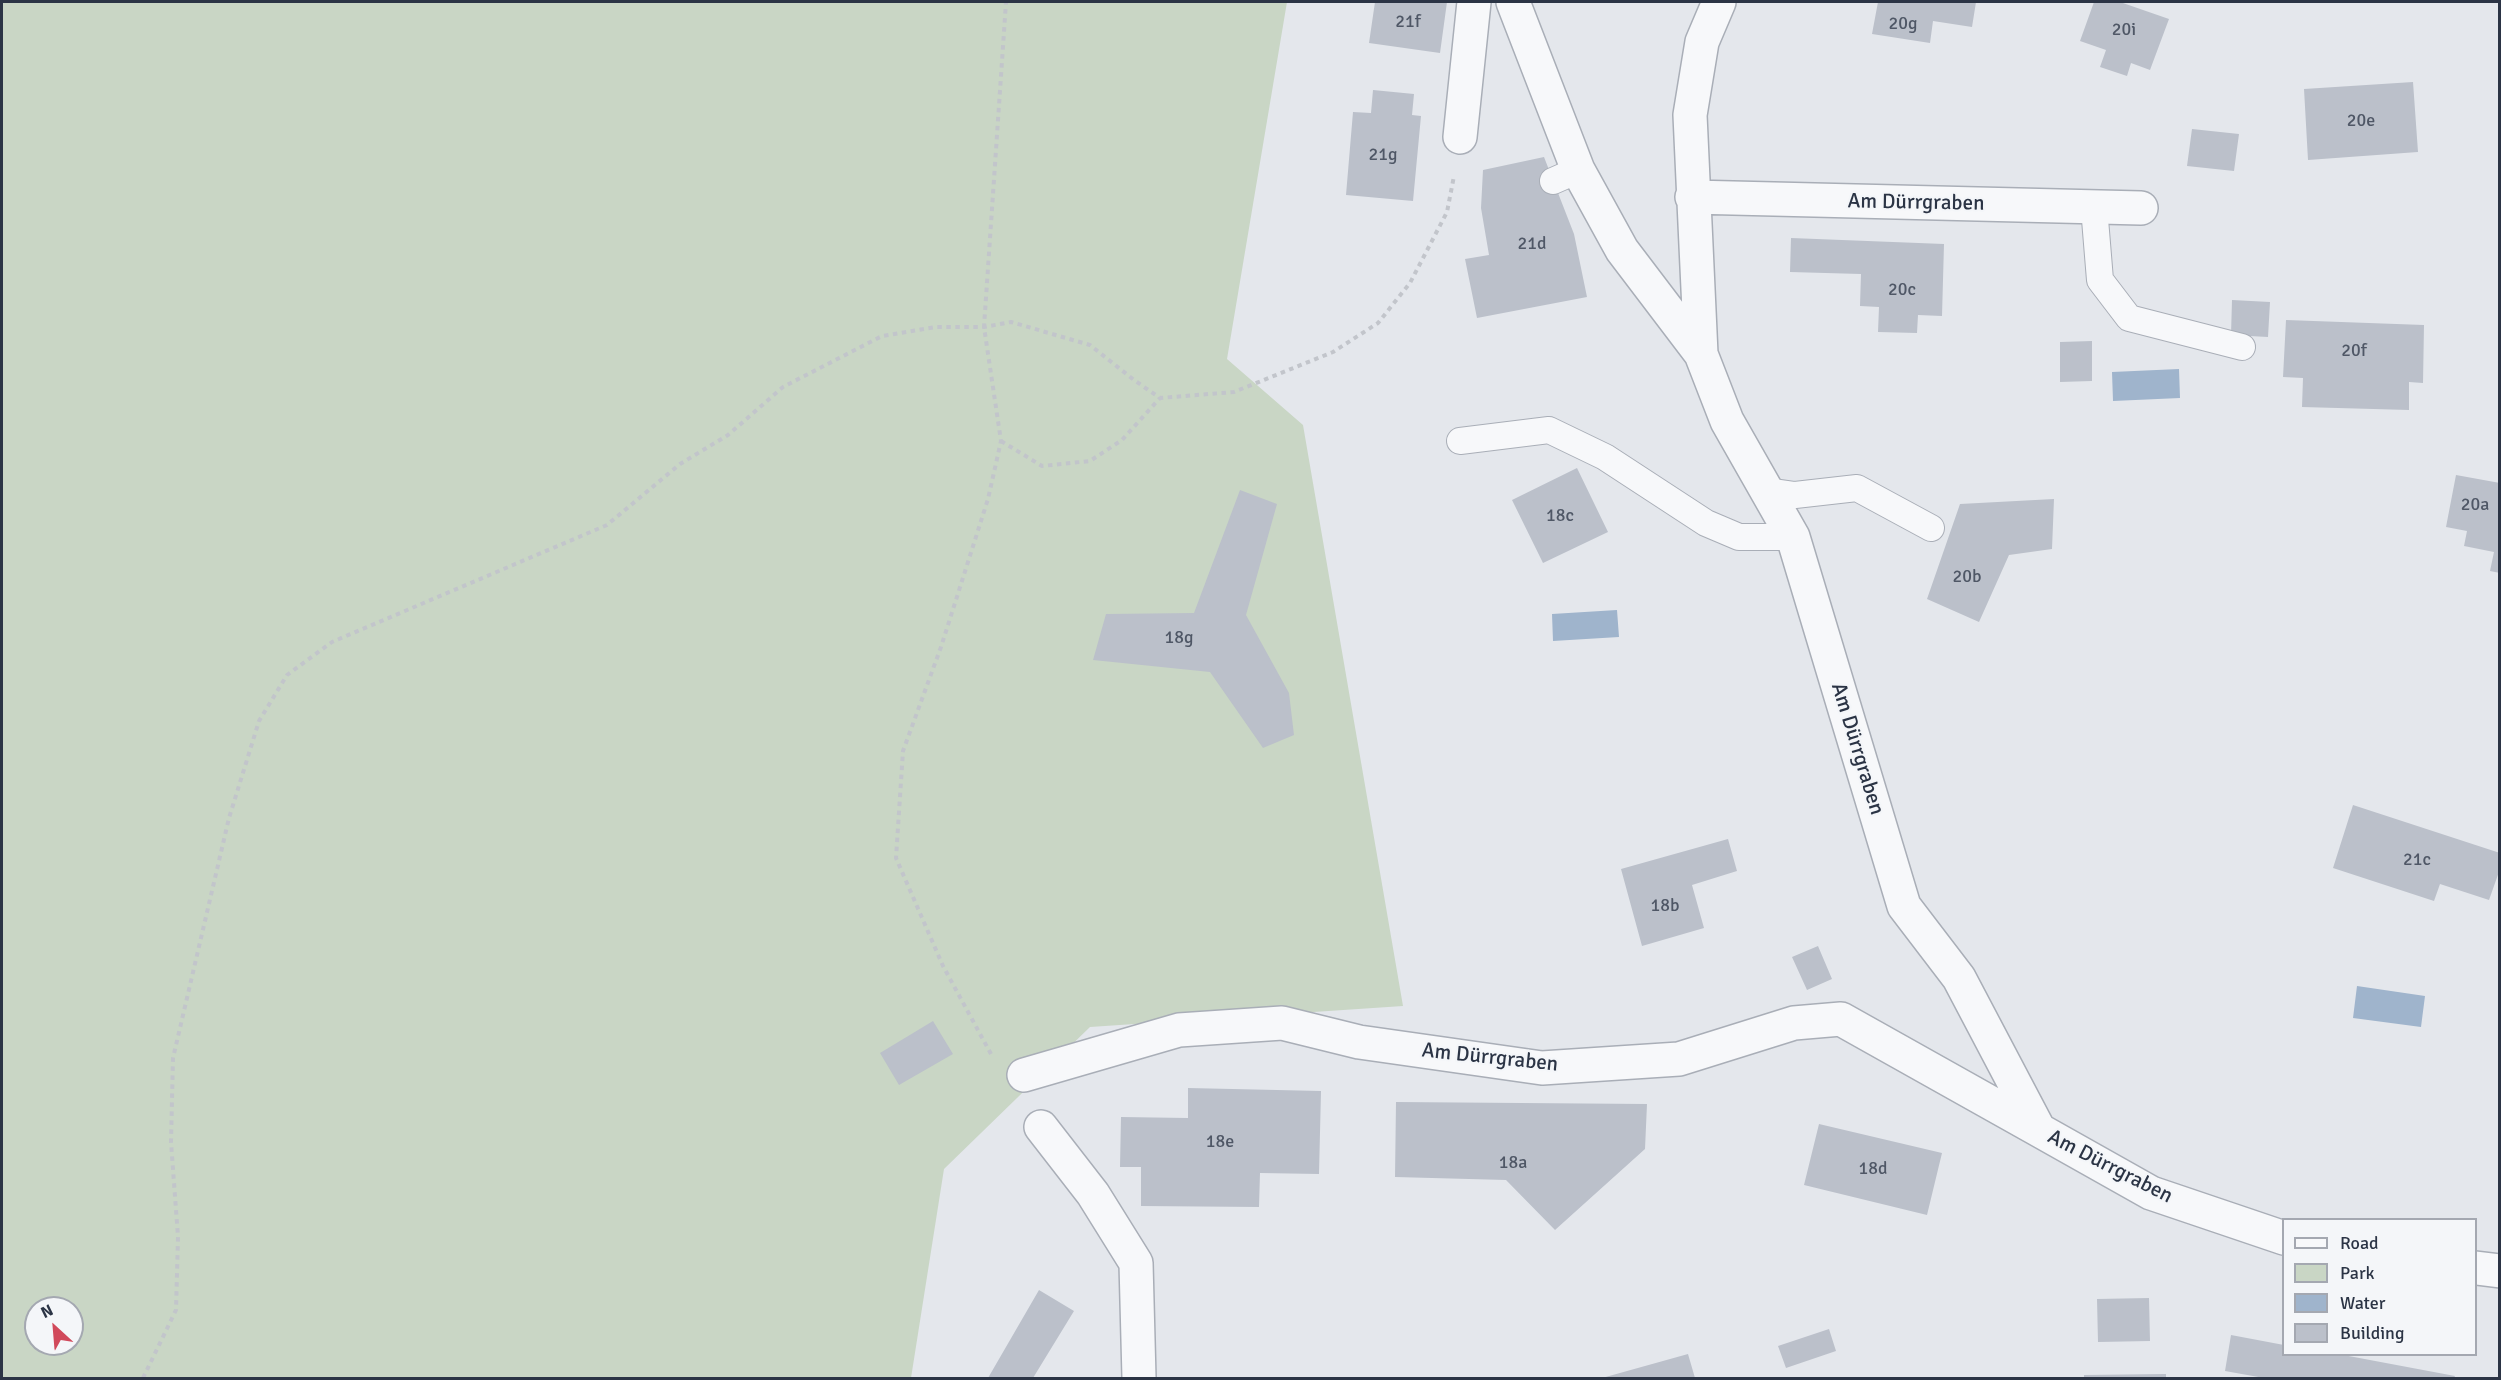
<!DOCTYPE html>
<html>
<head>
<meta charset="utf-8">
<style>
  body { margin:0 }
  #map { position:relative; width:2501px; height:1380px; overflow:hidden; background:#e4e7ec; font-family:Signika,sans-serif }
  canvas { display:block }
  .frame { position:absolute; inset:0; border:3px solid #2b3445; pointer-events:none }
  .legend { position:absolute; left:2282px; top:1218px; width:195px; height:138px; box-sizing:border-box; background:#f4f6f9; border:2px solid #a4a8b1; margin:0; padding:8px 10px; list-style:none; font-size:18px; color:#2b3445 }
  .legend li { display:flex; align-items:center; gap:12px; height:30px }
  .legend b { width:30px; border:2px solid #a4a8b1 }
  .north { position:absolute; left:24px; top:1296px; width:60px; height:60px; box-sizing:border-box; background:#f4f6f9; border:2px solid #a4a8b1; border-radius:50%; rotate:334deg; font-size:16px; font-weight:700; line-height:24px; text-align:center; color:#2b3445 }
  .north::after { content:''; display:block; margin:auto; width:21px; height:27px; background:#d1495b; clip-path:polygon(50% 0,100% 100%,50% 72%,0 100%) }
</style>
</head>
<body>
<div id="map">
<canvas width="2501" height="1380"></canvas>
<div class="frame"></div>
<ul class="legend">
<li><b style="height:8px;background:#f7f8fa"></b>Road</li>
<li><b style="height:16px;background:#c9d6c5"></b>Park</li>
<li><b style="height:16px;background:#9fb4cc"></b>Water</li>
<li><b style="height:16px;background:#bbc0ca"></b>Building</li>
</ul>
<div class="north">N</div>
</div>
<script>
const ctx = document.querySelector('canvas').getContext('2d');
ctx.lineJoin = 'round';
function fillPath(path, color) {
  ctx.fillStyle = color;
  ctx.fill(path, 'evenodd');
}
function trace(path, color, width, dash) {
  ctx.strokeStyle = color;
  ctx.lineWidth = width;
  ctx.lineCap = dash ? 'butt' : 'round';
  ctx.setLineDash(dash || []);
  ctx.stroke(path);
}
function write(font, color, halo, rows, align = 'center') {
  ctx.font = font + ' Signika,sans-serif';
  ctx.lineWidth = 4.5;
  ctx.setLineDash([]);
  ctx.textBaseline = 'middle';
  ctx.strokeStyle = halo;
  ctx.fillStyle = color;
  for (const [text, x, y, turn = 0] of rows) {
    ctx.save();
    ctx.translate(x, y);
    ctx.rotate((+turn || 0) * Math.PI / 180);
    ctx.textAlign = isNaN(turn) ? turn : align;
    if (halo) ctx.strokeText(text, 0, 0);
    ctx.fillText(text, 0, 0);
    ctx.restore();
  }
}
fillPath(new Path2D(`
  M2 2H1287L1227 359 1303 425 1403 1006 1090 1027 944 1169 911 1378H2ZM36 1308H72V1344H36Z`), '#c9d6c5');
fillPath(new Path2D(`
  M2179 369 2180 398 2113 401 2112 372Z
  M1617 610 1619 637 1553 641 1552 614Z
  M2357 986 2425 996 2421 1027 2353 1018Z`), '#9fb4cc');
fillPath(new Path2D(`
  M1375 2H1447L1440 53 1369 43Z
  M1878 2H1976L1972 27 1933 21 1930 43 1872 34Z
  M2094 2H2120L2169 19 2150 70 2131 63 2127 76 2100 67 2106 50 2080 41Z
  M2413 82 2418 152 2308 160 2304 89Z
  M1373 90 1414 94 1412 115 1421 116 1413 201 1346 195 1353 112 1371 113Z
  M2192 129 2239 134 2234 171 2187 166Z
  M1544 157 1574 234 1587 297 1477 318 1465 259 1489 255 1481 208 1483 170Z
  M1791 238 1944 244 1942 316 1918 315 1917 333 1878 332 1879 307 1860 306 1861 274 1790 272Z
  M2232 300 2270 302 2268 337 2231 335Z
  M2286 320 2424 325 2423 383 2409 382V410L2302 407 2303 378 2283 377Z
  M2092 341V381L2060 382V342Z
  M1577 468 1608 532 1543 563 1512 500Z
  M2456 475 2500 483V573L2490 571 2494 552 2464 546 2467 531 2446 527Z
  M1240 490 1277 504 1246 615 1289 693 1294 735 1263 748 1210 672 1093 660 1106 614 1194 613Z
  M2054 499 2052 549 2009 555 1979 622 1927 599 1960 504Z
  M2353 805 2500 853V869L2489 900 2440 884 2434 901 2333 868Z
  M1728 839 1737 871 1692 885 1704 928 1642 946 1621 869Z
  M1818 946 1832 979 1807 990 1792 957Z
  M933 1021 953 1054 899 1085 880 1053Z
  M1188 1088 1321 1091 1319 1174 1260 1173 1259 1207 1141 1206V1167H1120L1121 1117 1188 1118Z
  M1396 1102 1647 1104 1645 1149 1555 1230 1506 1180 1395 1177Z
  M1819 1124 1942 1153 1927 1215 1804 1185Z
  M1039 1290 1074 1311 1033 1378H988Z
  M2149 1298 2150 1341 2098 1342 2097 1299Z
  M1829 1329 1836 1351 1786 1368 1778 1346Z
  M2231 1335 2284 1345V1354H2338L2455 1376 2454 1378H2264L2225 1371Z
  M1688 1354 1695 1378H1602Z
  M2166 1374V1378H2084V1375Z`), '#bbc0ca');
const service = new Path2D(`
  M1553 181 1578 170
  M2094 207 2100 280 2129 318 2242 347
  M1460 441 1549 430 1605 457 1706 523 1739 537H1793
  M1767 491 1795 495 1857 488 1931 528`);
const minor = new Path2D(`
  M1513 2 1578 170 1622 250 1701 354 1727 421 1793 537 1904 906 1959 978 2039 1130 2151 1193 2284 1238
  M1460 137 1474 2
  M1692 197 2141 208
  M1701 354 1690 115 1702 42 1719 2
  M1024 1075 1179 1030 1282 1023 1359 1042 1542 1068 1679 1059 1794 1023 1841 1019 2039 1130
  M1041 1127 1093 1194 1136 1263 1139 1378
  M2476 1268 2500 1271`);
trace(service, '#a9aeb7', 28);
trace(minor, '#a9aeb7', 36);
trace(new Path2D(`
  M1001 441 1042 466 1090 461 1122 440 1160 398
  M991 1054 943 966 896 858 903 751 941 647 988 499 1001 441 984 327 1006 2
  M143 1378 176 1310 178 1237 171 1142 173 1058 229 818 259 721 287 675 332 642 607 525 680 464 728 435 783 387 882 336 936 327H984L1011 322 1090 345 1134 380 1160 398 1234 392 1333 352 1378 323 1410 283 1447 212 1454 176`), '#c2c5cb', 4, [4.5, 4.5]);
trace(service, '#f7f8fa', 26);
trace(minor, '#f7f8fa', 33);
write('18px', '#4f5766', null, [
  ["21f",1408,22],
  ["20g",1903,24],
  ["20i",2124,30],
  ["20e",2361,121],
  ["21g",1383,155],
  ["21d",1532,244],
  ["20c",1902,290],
  ["20f",2354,351],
  ["20a",2475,505],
  ["18c",1560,516],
  ["20b",1967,577],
  ["18g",1179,638],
  ["21c",2417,860],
  ["18b",1665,906],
  ["18e",1220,1142],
  ["18a",1513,1163],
  ["18d",1873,1169]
]);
write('21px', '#2b3445', '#f4f6f9', [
  ["Am Dürrgraben",1916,203,1],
  ["Am Dürrgraben",1857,749,73],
  ["Am Dürrgraben",1490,1058,6],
  ["Am Dürrgraben",2110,1167,27]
]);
</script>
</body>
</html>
